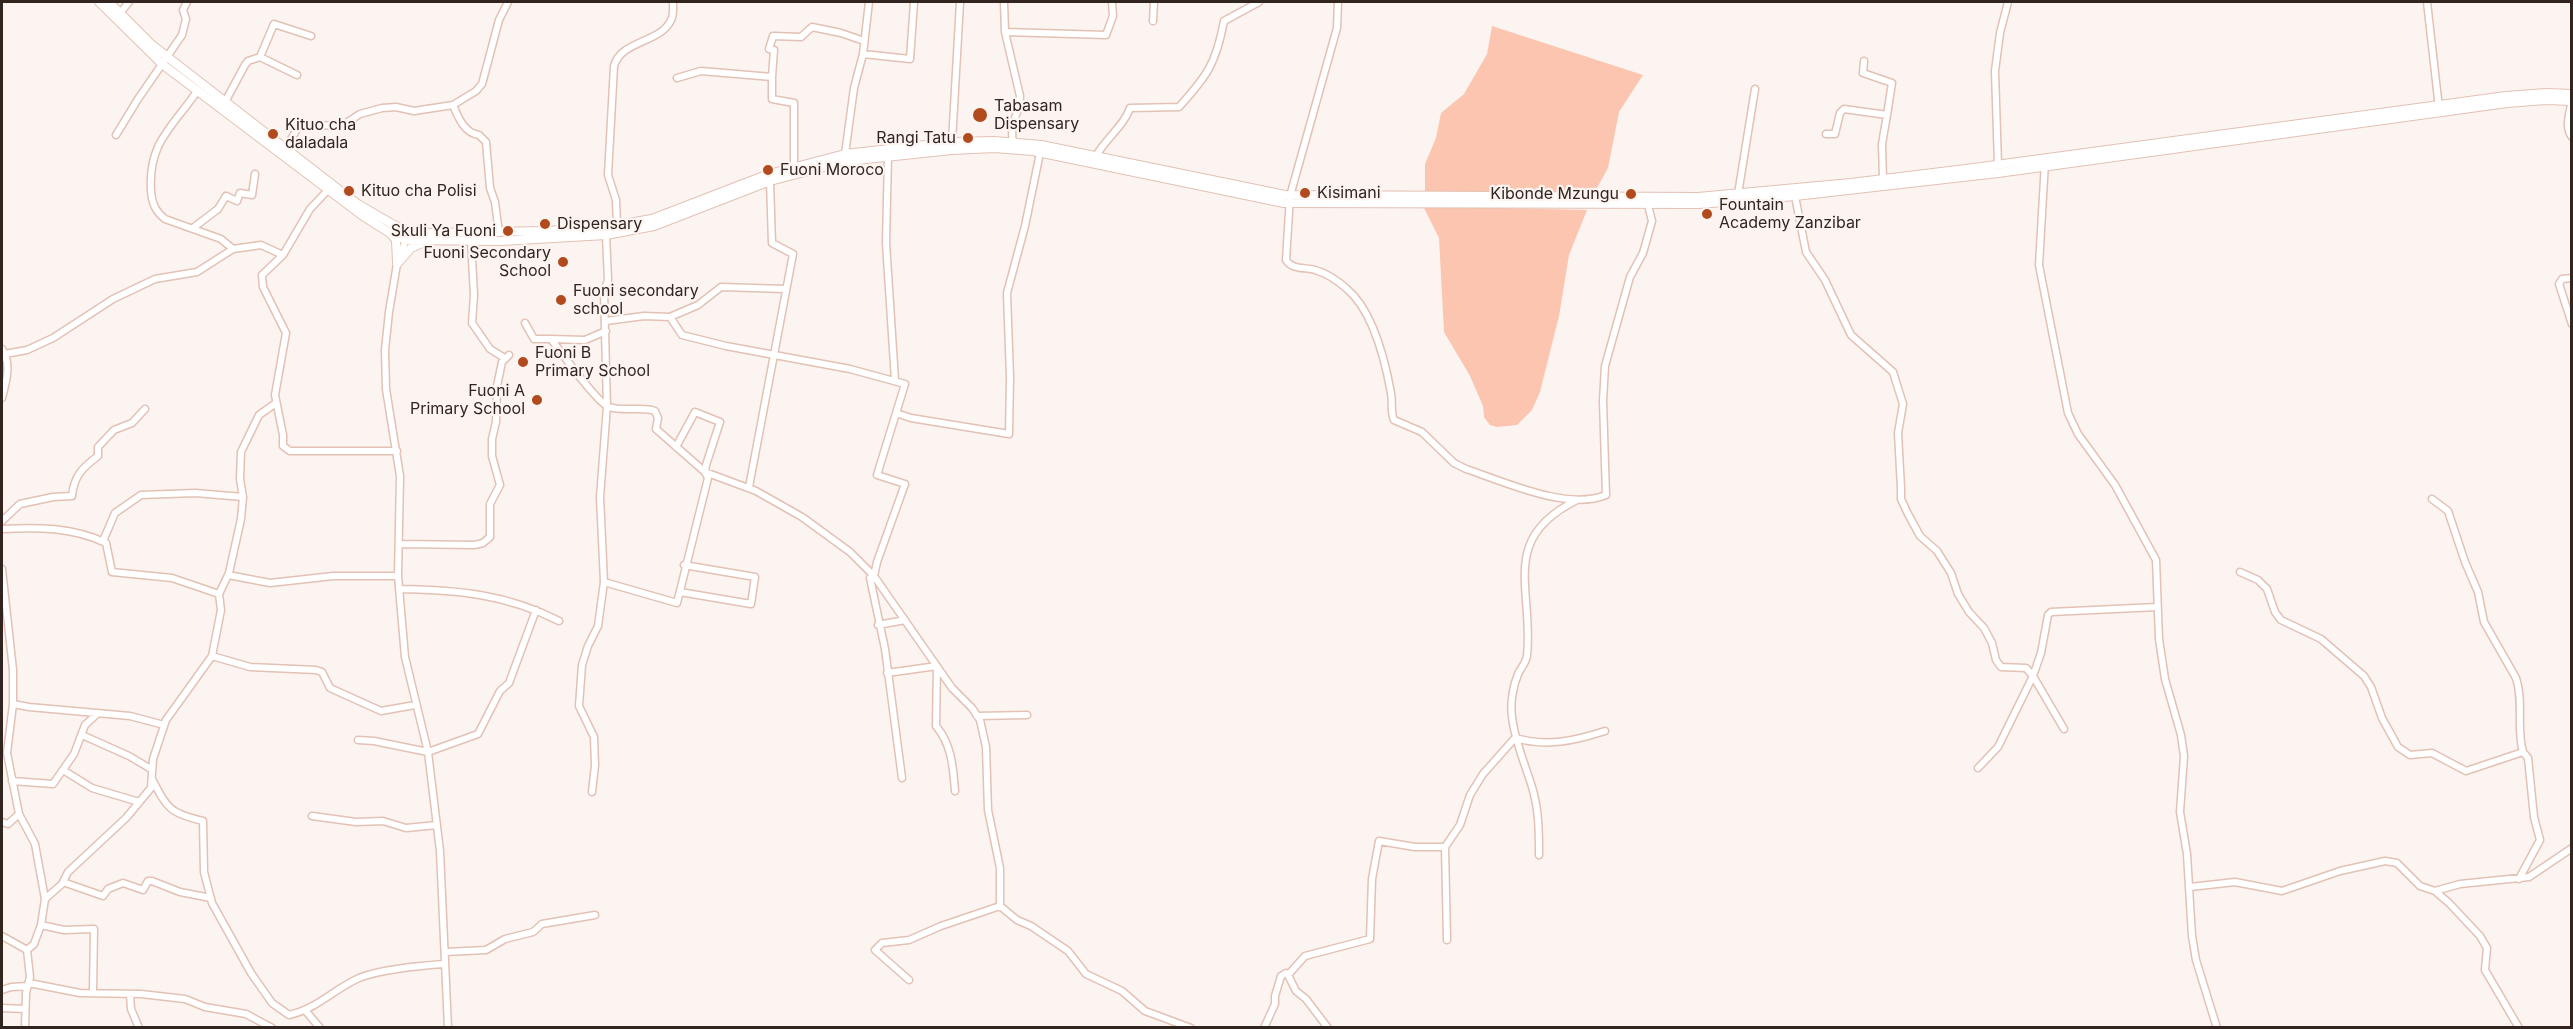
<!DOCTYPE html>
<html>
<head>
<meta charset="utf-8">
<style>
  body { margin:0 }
  #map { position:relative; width:2573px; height:1029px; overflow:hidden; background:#fbf4f1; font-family:Inter,sans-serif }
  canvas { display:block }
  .frame { position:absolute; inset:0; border:3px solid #322520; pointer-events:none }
</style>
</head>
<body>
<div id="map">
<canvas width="2573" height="1029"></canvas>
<div class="frame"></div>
</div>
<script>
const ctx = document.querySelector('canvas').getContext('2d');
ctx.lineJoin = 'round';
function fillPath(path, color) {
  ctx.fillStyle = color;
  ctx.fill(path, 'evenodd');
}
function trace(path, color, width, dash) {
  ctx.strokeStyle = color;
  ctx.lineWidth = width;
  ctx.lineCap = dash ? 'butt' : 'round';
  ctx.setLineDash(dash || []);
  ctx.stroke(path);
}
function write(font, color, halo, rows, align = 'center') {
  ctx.font = font + ' Inter,sans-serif';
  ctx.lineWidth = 4.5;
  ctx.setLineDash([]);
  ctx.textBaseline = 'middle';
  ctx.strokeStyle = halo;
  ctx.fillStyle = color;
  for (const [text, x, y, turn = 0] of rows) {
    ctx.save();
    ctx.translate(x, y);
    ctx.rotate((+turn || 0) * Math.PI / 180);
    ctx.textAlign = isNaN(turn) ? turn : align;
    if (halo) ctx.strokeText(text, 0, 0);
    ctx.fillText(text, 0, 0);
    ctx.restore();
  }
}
fillPath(new Path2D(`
  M1492 26 1643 75 1619 112 1608 168 1593 195 1425 192V164L1436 138 1441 113 1464 94 1487 54Z
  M1423 206 1587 210 1569 255 1559 316 1540 392 1532 410 1517 425 1497 427 1490 425 1484 417 1483 406 1470 376 1444 332 1439 238Z`), '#fcc5af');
const minor = new Path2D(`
  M1004 2 1005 32 1020 96C1020 114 1009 121 1013 142
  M1338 2 1337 28 1290 196 1286 260C1292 270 1305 267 1315 270 1326 273 1338 281 1347 289 1373 311 1385 360 1391 393 1393 403 1390 411 1394 420L1422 432 1454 463 1466 469C1505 482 1567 511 1606 495L1603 401 1605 366 1630 277 1643 253 1652 221 1648 205
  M2427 2 2439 108
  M120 13 129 2
  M1153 21 1154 2
  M1005 32 1106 35 1113 16 1112 2
  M863 54 910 59 914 2
  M260 57 297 75
  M772 77V99L794 103V167
  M677 78 701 71 772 77 774 50 769 49 773 36 801 37 812 27 841 33 864 41
  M198 90C172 128 148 142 151 191 152 203 155 211 165 219L221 239 233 249
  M2572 100C2570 111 2564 128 2572 137
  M225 102 245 65 248 61 260 57 274 24 311 36
  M453 105C458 117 464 133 479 135L486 142 490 188 495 202 499 233
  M1826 134H1835L1840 113 1844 109 1887 115 1892 83 1863 73 1864 61
  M116 135 138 99 182 35 186 19 183 10 187 2
  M952 142 960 2
  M285 149 299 126 343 125 360 114 382 108 396 107 414 111 453 105 476 91 482 84 499 20 508 2
  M845 154 854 88 863 54 869 2
  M888 156 886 243 895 380
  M1096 156C1106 138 1124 126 1130 108L1179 107C1208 75 1216 63 1224 21L1259 2
  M2045 162 2039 265 2068 413 2078 434 2115 485 2156 560 2159 639 2165 679 2181 735 2184 756 2180 812 2187 854 2192 936 2196 960 2217 1028
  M1998 165 1995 71 2000 33 2008 2
  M1883 179 1882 144 1887 115
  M328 190 310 209 283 255 262 275 263 287 286 333 275 395 283 435V446L290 451H397
  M1738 194 1755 89
  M1795 196 1806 252 1825 280 1851 335 1893 372 1903 404 1898 433 1901 488V499L1908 514 1920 536 1937 551 1951 573 1958 594 1969 612 1984 628 1992 643 1996 660 2001 667 2026 668 2033 676 2064 729
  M617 226 616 200 608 175 614 66C621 40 661 43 671 20 674 15 673 8 673 2
  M193 228 218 209 226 196 237 201 240 193 252 195 255 174
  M409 231 397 264 389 312 385 350 386 389 400 476 398 576 405 657 428 752 440 851 448 1028
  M471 241 474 295 472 323 490 349 503 357
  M2572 278 2562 279 2559 284 2572 324
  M670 317 682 335 726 346 850 369 905 384 877 475 905 484 877 562 874 576 870 578 885 649 902 778
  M606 321 644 316 670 317 698 305 721 287 786 289
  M525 323 534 339H551C561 352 597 403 609 407 624 412 644 406 655 411L658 418 656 429 705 472 756 491 802 517 850 552 874 576 952 688 972 708 980 720 986 747 988 810 1000 868V906L1017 920 1031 926 1068 951 1086 974 1122 991 1145 1011 1191 1028
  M551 339 585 340 606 331
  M2 349C12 364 6 382 2 398
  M2 358 5 354 27 350 53 338 113 299 155 279 197 272 233 249 261 245 283 255
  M276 403 259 415 241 452 240 479 243 497 241 519 229 573 219 594 221 610 212 656 250 667 316 670 322 672 330 688 381 711 415 705
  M896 413 911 418 1009 434 1010 377 1007 293 1025 226 1041 148
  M749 487 793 254 772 243 770 181
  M2432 499 2448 511 2465 562 2478 592 2484 622 2516 678C2524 702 2516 728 2523 752
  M2 521 20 504 53 497 72 496C74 476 82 468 98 456V447L114 430 132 423 145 409
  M2 529C37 527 73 527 106 543L112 572 172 578 219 594
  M103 541 115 513 141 495 195 493 243 497
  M399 544 474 545 483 543 490 537V504L500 485 492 456V439L496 422 497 386 502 362 509 355
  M2 569 13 670V704L7 753 19 814 35 844 45 899 41 925 34 944 27 950 2 936
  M2240 572 2258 580 2267 589 2275 612 2281 620 2321 639 2364 676 2371 687 2382 718 2398 747 2410 755 2432 753 2466 771 2523 752 2528 758 2534 817 2540 840 2519 879
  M228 575 270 583 333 576H398
  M604 582 677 603 708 478 705 472 706 465 720 422 695 412 676 447
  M400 589C458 590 506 594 559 621
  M680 592 751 604 755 577 684 565
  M878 625 905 620
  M887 673 937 666 936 726C952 745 953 767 955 791
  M13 704 29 707 130 716 164 725
  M977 716 1027 715
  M82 735 129 756 151 769
  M358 740 374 741 428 752 478 734 500 691 509 683 536 610
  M1978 768 1998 747 2033 676 2041 653 2048 615 2051 612 2157 607
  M63 770 92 788 139 802
  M152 779C167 808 169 813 203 821L204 872 212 903 251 973 272 1003 289 1015C317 1009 334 989 359 978 381 969 420 966 445 964
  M12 781 53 784 74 754 85 725 97 714
  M592 792 595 765 594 737 579 706 582 665 588 646 598 626 604 582 600 497 607 406 604 293 608 280 606 235
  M312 816 356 822 383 821 406 828 437 825
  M2 822 8 824 19 814
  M1445 847 1447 940
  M1539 855C1539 832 1539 810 1532 787 1525 764 1515 742 1512 717 1510 703 1513 685 1519 672 1522 667 1526 662 1527 656 1534 589 1498 539 1577 500
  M63 882 103 896 108 889 123 883 143 890 148 881H152L180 892 211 898
  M2190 887 2235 882 2282 891 2340 871 2385 861 2397 863 2420 886 2435 891 2449 903 2480 936 2487 948 2485 970 2519 1028
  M2435 891 2460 884 2529 877 2572 848
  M45 899 62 884 68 872 126 818 151 788 153 759 166 720 212 656
  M41 925 64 930 94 929 93 992
  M445 952 486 950 505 939 533 932 542 924 595 915
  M909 980 875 950 882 943 909 940 941 926 1000 906
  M29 983 80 993 141 994 185 999 205 1007 246 1014 272 1028
  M2 990 11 987 28 986
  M130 994 131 1009 139 1028
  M2 1008 25 1009
  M305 1010 320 1028
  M25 1028 26 993 30 977 27 950
  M1264 1028 1275 1004V996L1281 976 1286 973 1288 975
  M1328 1028 1306 999 1296 991 1288 975 1305 956 1370 939 1372 879 1379 841 1415 847H1445L1460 825 1470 795 1483 774 1515 738C1547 747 1574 741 1605 731`);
const major = new Path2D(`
  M99 2 162 64 363 216 390 233 406 240 501 241 606 235 654 226 770 181 847 161 952 150 994 148 1033 151 1284 203 1699 204 1795 196 1998 173 2507 103 2546 100 2572 101
  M109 2 152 45 356 203 392 224 409 231 431 233 546 231 606 227 652 219 769 174 845 154 952 142 994 141 1041 145 1285 195 1698 197 1851 183 1974 168 2506 96 2546 93 2572 94
  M391 234 396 240 397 262
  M397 264 411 248 424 242`);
trace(minor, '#e3c1b4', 9);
trace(major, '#e3c1b4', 10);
trace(minor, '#fff', 6);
trace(major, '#fff', 8);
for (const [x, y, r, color] of [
  [980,115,8,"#b14b1d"],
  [273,134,6,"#b14b1d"],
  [968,138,6,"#b14b1d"],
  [768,170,6,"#b14b1d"],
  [349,191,6,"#b14b1d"],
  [1305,193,6,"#b14b1d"],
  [1631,194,6,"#b14b1d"],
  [1707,214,6,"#b14b1d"],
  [545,224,6,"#b14b1d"],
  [508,231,6,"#b14b1d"],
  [563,262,6,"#b14b1d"],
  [561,300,6,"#b14b1d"],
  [523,362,6,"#b14b1d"],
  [537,400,6,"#b14b1d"]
]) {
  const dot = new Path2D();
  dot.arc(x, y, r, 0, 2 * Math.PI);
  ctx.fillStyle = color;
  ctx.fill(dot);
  trace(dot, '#fbf4f1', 2);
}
write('16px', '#322520', '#fbf4f1', [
  ["Tabasam",994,106],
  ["Dispensary",994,124],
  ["Kituo cha",285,125],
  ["daladala",285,143],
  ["Rangi Tatu",956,138,"right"],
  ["Fuoni Moroco",780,170],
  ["Kituo cha Polisi",361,191],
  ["Kisimani",1317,193],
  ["Kibonde Mzungu",1619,194,"right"],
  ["Fountain",1719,205],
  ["Academy Zanzibar",1719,223],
  ["Dispensary",557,224],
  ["Skuli Ya Fuoni",496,231,"right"],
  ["Fuoni Secondary",551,253,"right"],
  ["School",551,271,"right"],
  ["Fuoni secondary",573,291],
  ["school",573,309],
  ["Fuoni B",535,353],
  ["Primary School",535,371],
  ["Fuoni A",525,391,"right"],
  ["Primary School",525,409,"right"]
], 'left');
</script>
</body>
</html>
